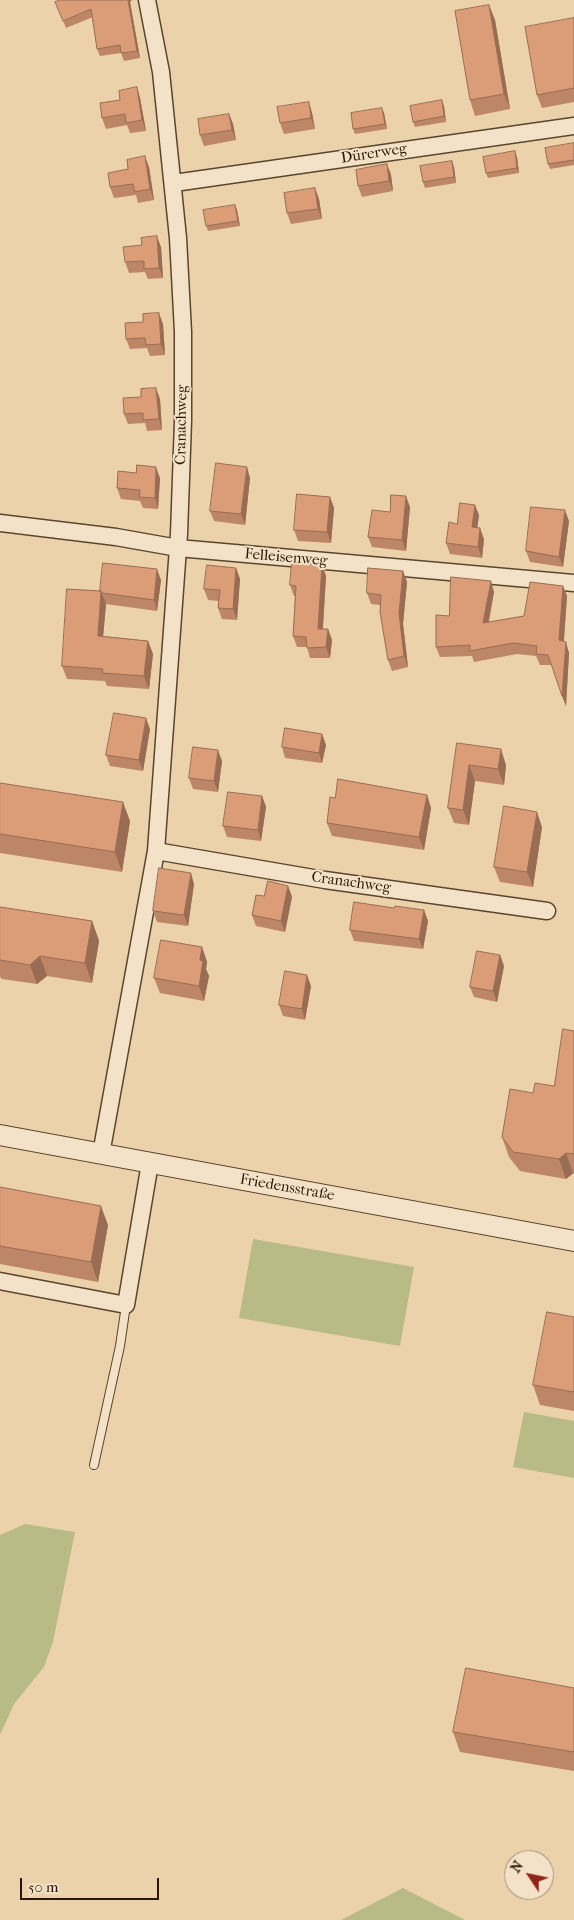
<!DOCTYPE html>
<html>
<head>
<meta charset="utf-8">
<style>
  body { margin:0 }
  #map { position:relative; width:574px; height:1920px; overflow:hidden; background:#ecd2aa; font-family:"IM FELL French Canon",serif }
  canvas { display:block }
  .north { position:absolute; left:504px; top:1850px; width:50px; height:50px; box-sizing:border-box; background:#f3e2c8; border:1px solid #a3907a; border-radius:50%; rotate:304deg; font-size:14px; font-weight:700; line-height:20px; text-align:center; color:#2a1604 }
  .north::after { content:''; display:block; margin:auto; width:18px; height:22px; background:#8f2418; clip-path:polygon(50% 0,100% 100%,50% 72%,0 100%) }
  .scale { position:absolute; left:20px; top:1878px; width:139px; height:22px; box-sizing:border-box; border:2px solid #2a1604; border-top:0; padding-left:6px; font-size:15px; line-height:18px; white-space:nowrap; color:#2a1604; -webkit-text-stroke:4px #f3e2c8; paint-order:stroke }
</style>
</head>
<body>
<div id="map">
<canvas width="574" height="1920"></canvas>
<div class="north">N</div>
<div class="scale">50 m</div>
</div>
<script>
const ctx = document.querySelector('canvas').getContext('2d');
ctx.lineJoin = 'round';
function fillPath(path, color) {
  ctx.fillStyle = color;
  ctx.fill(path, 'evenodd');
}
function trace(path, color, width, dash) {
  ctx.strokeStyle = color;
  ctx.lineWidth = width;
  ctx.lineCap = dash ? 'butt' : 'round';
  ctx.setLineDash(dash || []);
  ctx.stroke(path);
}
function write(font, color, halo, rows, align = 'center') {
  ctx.font = font + ' "IM FELL French Canon",serif';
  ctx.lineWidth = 4;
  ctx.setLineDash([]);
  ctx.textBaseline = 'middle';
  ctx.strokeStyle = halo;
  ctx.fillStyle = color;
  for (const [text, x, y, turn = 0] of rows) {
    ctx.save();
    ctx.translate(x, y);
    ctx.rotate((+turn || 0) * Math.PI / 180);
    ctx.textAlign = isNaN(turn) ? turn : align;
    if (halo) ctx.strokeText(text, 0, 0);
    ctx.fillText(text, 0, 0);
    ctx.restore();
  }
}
fillPath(new Path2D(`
  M253 1239 414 1267 400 1346 239 1318Z
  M524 1412 574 1421V1478L513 1467Z
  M25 1524 75 1532 53 1642 44 1667 14 1704 0 1735V1535Z
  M403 1888 465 1920H341Z`), '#b9bb87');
const service = new Path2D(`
  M94 1465 120 1346 126 1305`);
const minor = new Path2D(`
  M174 183 574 126
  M0 523 116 537 178 548 574 583
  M156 851 325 880 547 911
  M101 1154 156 851 179 534 183 421V332L178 238 161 72 147 0
  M0 1281 126 1305 150 1163`);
const tertiary = new Path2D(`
  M0 1135 574 1241`);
trace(service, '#5a452e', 10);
trace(minor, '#5a452e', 19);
trace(tertiary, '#5a452e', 22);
trace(service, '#f3e2c8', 8);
trace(minor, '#f3e2c8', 16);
trace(tertiary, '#f3e2c8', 20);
fillPath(new Path2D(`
  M55 2H130L140 58 124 61 121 53 100 56 97 49 93 17 66 28Z
  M489 5 495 20 510 109 475 116 470 100Z
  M574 18V102L542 108 537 95Z
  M137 87 140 98 146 131 130 133 127 125 106 129 102 118 120 100Z
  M309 102 312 113 315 129 284 134 280 123Z
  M444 106 446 122 415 127 413 122Z
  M384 113 387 129 355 134 353 129Z
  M229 114 233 124 236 140 204 146 200 135Z
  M574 143V165L550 169 548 164Z
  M517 157 519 173 488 178 486 173Z
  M387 164 391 175 393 191 362 197 358 186Z
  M149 167 154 200 138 203 136 195 114 198 110 187Z
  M454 167 456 183 425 188 423 182Z
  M315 188 319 199 322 219 291 224 287 213Z
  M235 205 237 210 240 226 208 231 206 226Z
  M161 247 163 278 148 279 145 272 129 273 125 262Z
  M163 324 165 355 150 356 147 348 130 349 126 339Z
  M160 399 162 430 147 431 145 423 128 424 124 414Z
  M136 473 160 478 158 509 143 508 140 501 121 499 117 488Z
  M250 478 245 525 214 521 210 511Z
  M330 497 334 508 331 543 298 541 294 530Z
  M410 507 406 551 372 547 368 537 390 512Z
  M479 515 477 528 484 539 482 558 450 554 446 543 457 524Z
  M569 521 563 567 530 562 526 551Z
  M322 565 326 576 323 629H328L332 640 330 658H310L307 647H297L293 636 295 596H294L290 585Z
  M236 568 240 579 237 620 222 619 218 608 219 601 208 600 204 589Z
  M403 571 407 582 403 624 408 667 392 671 388 660 380 605 371 604 367 593Z
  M161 580 157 611 106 604 103 636 148 641 153 654 149 689 107 686 105 681 67 679 62 666 100 591Z
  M563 586 567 596 564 641 569 653 566 706 552 665H540L536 656 517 654 474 662 472 656 440 657 436 647 449 616 494 592 489 622 524 616Z
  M150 729 143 771 110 766 106 755Z
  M322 734 326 745 322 763 285 758 282 747Z
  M457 743 506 765 504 785 475 781 469 825 454 823 448 808Z
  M222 761 218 792 193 789 189 778Z
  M0 783 130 821 122 872 0 853Z
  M427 795 431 808 424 850 332 836 327 823 335 798Z
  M262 796 266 807 261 841 227 837 223 826Z
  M542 827 533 887 500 882 494 867Z
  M194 884 188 926 157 922 153 911Z
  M288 886 292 897 285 932 256 926 252 915 264 896Z
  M0 907 92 921 99 941 92 983 47 976 37 984 2 979 0 977Z
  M424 910 428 921 423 949 354 941 350 930Z
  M202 947 207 962 206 969 209 976 204 1001 160 993 154 978Z
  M500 955 504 966 497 1002 474 997 470 987Z
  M311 986 305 1020 283 1016 279 1005Z
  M574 1031V1173L566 1179 520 1171 509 1157 502 1137 533 1093 554 1086Z
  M0 1187 108 1225 98 1282 0 1264Z
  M574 1317V1411L540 1405 533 1385Z
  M574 1688V1771L460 1752 453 1732Z`), '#bc8667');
fillPath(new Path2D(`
  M128 0H132L130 2 140 58 137 51Z
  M489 5 495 20 510 109 504 94Z
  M137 87 140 98 146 131 142 120Z
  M442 100 444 106 446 122 444 116Z
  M309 102 312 113 315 129 311 118Z
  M382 108 384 113 387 129 385 124Z
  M229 114 233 124 236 140 232 130Z
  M515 151 517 157 519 173 517 168Z
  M145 156 149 167 154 200 150 189Z
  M452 161 454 167 456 183 454 177Z
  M387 164 391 175 393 191 389 181Z
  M315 188 319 199 322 219 318 209Z
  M235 205 237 210 240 226 238 221Z
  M157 236 161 247 163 278 159 268Z
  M159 313 163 324 165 355 161 344Z
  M156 388 160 399 162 430 159 419Z
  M156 467 160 478 158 509 155 498Z
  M247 467 250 478 245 525 241 514Z
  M406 496 410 507 406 551 402 540Z
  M330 497 334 508 331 543 327 532Z
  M475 505 479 515 476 538 472 527Z
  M565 510 569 521 563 567 559 557Z
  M480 528 484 539 482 558 478 547Z
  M322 565 326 576 322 640 318 629Z
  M236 568 240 579 237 620 233 609Z
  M157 569 161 580 157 611 154 600Z
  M403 571 407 582 403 624 408 667 404 656 399 613Z
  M491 581 494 592 486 633 483 623Z
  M563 586 567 596 563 651 559 640Z
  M101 591 106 604 102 649 98 636Z
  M328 629 332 640 330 658 326 647Z
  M148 641 153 654 149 689 144 676Z
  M566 642 569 653 566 706 562 696Z
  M146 718 150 729 143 771 139 760Z
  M322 734 326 745 322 763 319 753Z
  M501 749 506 765 504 785 498 769Z
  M218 750 222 761 218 792 214 781Z
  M469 765 475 781 469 825 463 810Z
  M427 795 431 808 424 850 419 837Z
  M262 796 266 807 261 841 258 830Z
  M123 802 130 821 122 872 115 852Z
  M537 812 542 827 533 887 527 872Z
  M191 873 194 884 188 926 184 915Z
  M288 886 292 897 285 932 281 921Z
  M424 910 428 921 423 949 419 939Z
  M92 921 99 941 92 983 85 963Z
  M202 947 207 962 206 969 209 976 204 1001 199 986 200 960Z
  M500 955 504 966 497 1002 493 991Z
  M40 956 47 976 37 984 30 965Z
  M307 975 311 986 305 1020 302 1009Z
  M566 1153 573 1173 566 1179 559 1159Z
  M101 1206 108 1225 98 1282 91 1262Z`), '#996d54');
const building = new Path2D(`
  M60 0H128L137 51 121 53 120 45 97 49 91 9 63 21 55 2Z
  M489 5 504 94 470 100 455 11Z
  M574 18V88L537 95 525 27Z
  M137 87 142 120 126 123 125 114 102 118 100 103 120 100 119 91Z
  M442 100 444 116 413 122 410 106Z
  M309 102 311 118 280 123 277 107Z
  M382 108 385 124 353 129 351 113Z
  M229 114 232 130 200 135 198 119Z
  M574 143V160L548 164 545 148Z
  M515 151 517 168 486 173 483 157Z
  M145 156 150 189 135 192 133 184 110 187 108 173 128 169 127 160Z
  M452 161 454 177 423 182 420 166Z
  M387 164 389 181 358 186 356 170Z
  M315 188 318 209 287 213 284 193Z
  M235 205 238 221 206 226 203 210Z
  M157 236 159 268 144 269V261L125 262 123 247 142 245 141 238Z
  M159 313 161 344 146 345 145 338 126 339 125 323 143 322V314Z
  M156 388 159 419 143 420V413L124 414 123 398 141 397V389Z
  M216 463 247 467 241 514 210 511Z
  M137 465 156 467 155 498 139 497 140 490 117 488 118 471 136 473Z
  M297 494 330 497 327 532 294 530Z
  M391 495 406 496 402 540 368 537 372 510 390 512Z
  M460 503 475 505 472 527 480 528 478 547 446 543 449 522 457 524Z
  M531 507 565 510 559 557 526 551Z
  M292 562 322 565 318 629H328L326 647 307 648 306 637 293 636 296 586 290 585Z
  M103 563 157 569 154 600 102 593 101 591H100Z
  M207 565 236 568 233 609 218 608 220 590 204 589Z
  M368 568 403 571 399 613 404 656 388 660 380 612 381 595 367 593Z
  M451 577 491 581 483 623 524 616 530 582 563 586 559 640 566 642 562 696 548 655 536 654 537 646 513 643 470 651V645L436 647V615L449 616Z
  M67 589 101 591 98 636 148 641 144 676 102 673 103 669 62 666Z
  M114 713 146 718 139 760 106 755Z
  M285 728 322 734 319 753 282 747Z
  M457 743 501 749 498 769 469 765 463 810 448 808Z
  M193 747 218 750 214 781 189 778Z
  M338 779 427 795 419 837 327 823 330 797 335 798Z
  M0 783 123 802 115 852 0 834Z
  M228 792 262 796 258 830 223 826Z
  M504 806 537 812 527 872 494 867Z
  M159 868 191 873 184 915 153 911Z
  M268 881 288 886 281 921 252 915 256 895 264 896Z
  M354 902 394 908 395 906 424 910 419 939 350 930Z
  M0 907 92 921 85 963 40 956 30 965 0 960Z
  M161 940 202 947 200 960 203 961 199 986 154 978Z
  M477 951 500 955 493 991 470 987Z
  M285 971 307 975 302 1009 279 1005Z
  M563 1029 574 1031V1154L566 1153 559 1159 513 1152 502 1137 510 1089 533 1093 535 1083 554 1086Z
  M0 1187 101 1206 91 1262 0 1246Z
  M547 1312 574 1317V1392L533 1385Z
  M466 1668 574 1688V1752L453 1732Z`);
fillPath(building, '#db9c78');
trace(building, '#996d54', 1);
write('15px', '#2a1604', '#f3e2c8', [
  ["Dürerweg",374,154,-9],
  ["Cranachweg",182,425,-89],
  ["Felleisenweg",286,558,5],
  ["Cranachweg",351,883,8],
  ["Friedensstraße",287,1188,10]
]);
</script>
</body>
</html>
